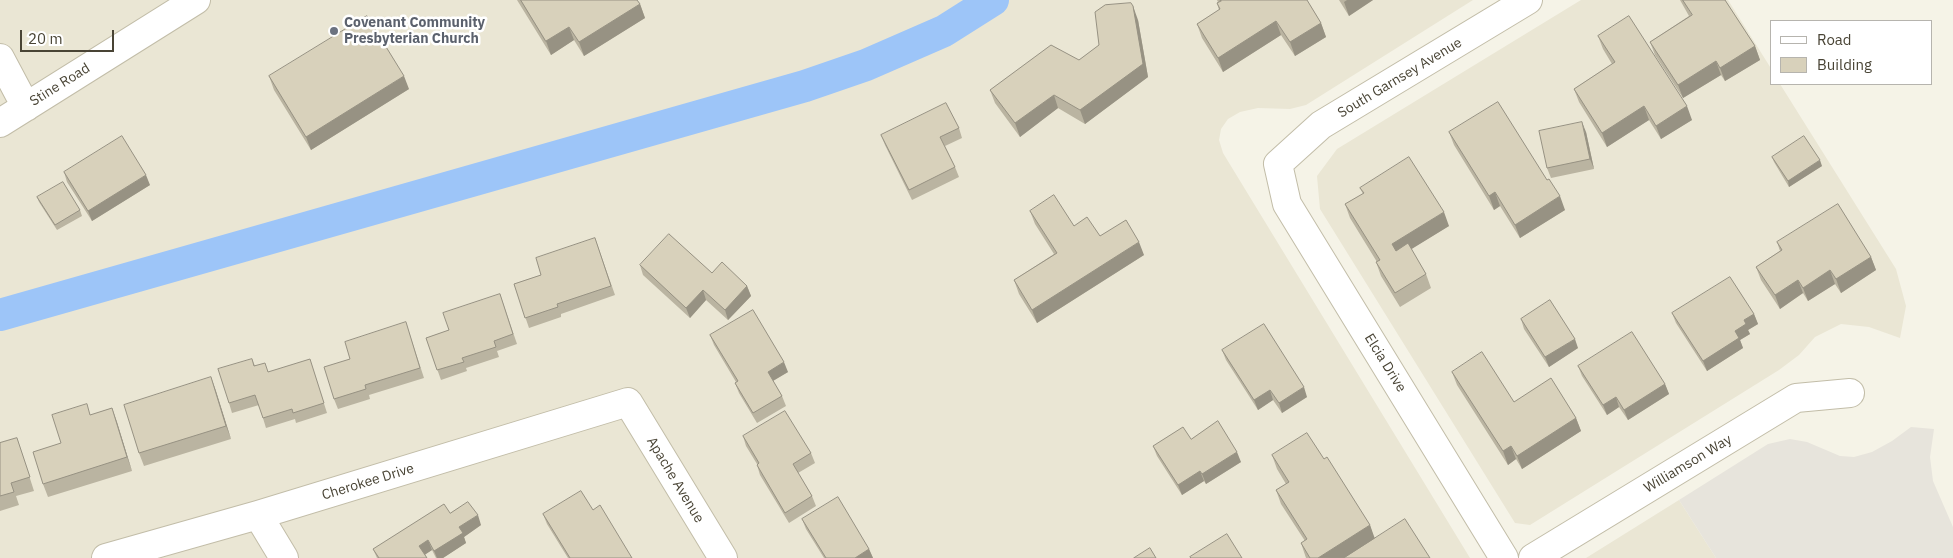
<!DOCTYPE html>
<html>
<head>
<meta charset="utf-8">
<style>
  body { margin:0 }
  #map { position:relative; width:1953px; height:558px; overflow:hidden; background:#f5f3e7; font-family:"IBM Plex Sans",sans-serif }
  canvas { display:block }
  .legend { position:absolute; left:1770px; top:20px; width:162px; height:65px; box-sizing:border-box; background:#fff; border:1px solid #b6b4ae; margin:0; padding:6px 9px; list-style:none; font-size:15px; color:#494435 }
  .legend li { display:flex; align-items:center; gap:10px; height:25px }
  .legend b { width:25px; border:1px solid #b6b4ae }
  .scale { position:absolute; left:20px; top:30px; width:94px; height:22px; box-sizing:border-box; border:2px solid #494435; border-top:0; padding-left:6px; font-size:15px; line-height:18px; white-space:nowrap; color:#494435; -webkit-text-stroke:4px #fff; paint-order:stroke }
</style>
</head>
<body>
<div id="map">
<canvas width="1953" height="558"></canvas>
<ul class="legend">
<li><b style="height:6px;background:#fff"></b>Road</li>
<li><b style="height:14px;background:#d8d1bb"></b>Building</li>
</ul>
<div class="scale">20 m</div>
</div>
<script>
const ctx = document.querySelector('canvas').getContext('2d');
ctx.lineJoin = 'round';
function fillPath(path, color) {
  ctx.fillStyle = color;
  ctx.fill(path, 'evenodd');
}
function trace(path, color, width, dash) {
  ctx.strokeStyle = color;
  ctx.lineWidth = width;
  ctx.lineCap = dash ? 'butt' : 'round';
  ctx.setLineDash(dash || []);
  ctx.stroke(path);
}
function write(font, color, halo, rows, align = 'center') {
  ctx.font = font + ' "IBM Plex Sans",sans-serif';
  ctx.lineWidth = 5;
  ctx.setLineDash([]);
  ctx.textBaseline = 'middle';
  ctx.strokeStyle = halo;
  ctx.fillStyle = color;
  for (const [text, x, y, turn = 0] of rows) {
    ctx.save();
    ctx.translate(x, y);
    ctx.rotate((+turn || 0) * Math.PI / 180);
    ctx.textAlign = isNaN(turn) ? turn : align;
    if (halo) ctx.strokeText(text, 0, 0);
    ctx.fillText(text, 0, 0);
    ctx.restore();
  }
}
fillPath(new Path2D(`
  M0 0H1473L1306 105 1290 109 1258 108 1240 112 1228 119 1221 129 1219 140 1223 153 1470 558H0Z
  M1581 0H1728L1772 70V84H1780L1896 269 1906 306 1900 338 1869 327 1841 324 1815 337 1799 355 1779 370 1530 525 1515 523 1320 209 1317 176 1337 149Z
  M1679 500 1716 558H1586Z`), '#eae6d4');
fillPath(new Path2D(`
  M1911 427 1934 429 1930 457 1933 481 1953 527V558H1716L1679 500 1768 444 1790 439 1807 442 1840 456 1854 457 1872 452 1892 441Z`), '#e7e4dc');
trace(new Path2D(`
  M0 315 805 86 866 65 944 31 993 0`), '#9dc5f8', 32);
const minor = new Path2D(`
  M0 58 26 107
  M0 123 196 0
  M258 515 284 558
  M106 558 258 515 628 402 723 558
  M1504 558 1287 204 1278 164 1321 125 1528 0
  M1533 558 1796 398 1850 393`);
trace(minor, '#c2bda8', 30);
trace(minor, '#fff', 28);
fillPath(new Path2D(`
  M517 0H637L640 4 645 18 584 56 574 40 551 55Z
  M1217 0H1307L1321 23 1326 37 1295 56 1281 35 1223 72 1202 38 1197 24 1219 10 1217 3 1218 2Z
  M1339 0H1373L1349 16Z
  M1680 0H1725L1755 46 1760 60 1725 81 1721 75 1683 98 1655 55 1650 42 1689 16Z
  M1138 20 1148 77 1085 124 1058 108 1020 137 995 103 990 90 1079 60Z
  M1598 36 1692 120 1661 139 1649 120 1607 147 1579 102 1574 89 1612 64 1603 49Z
  M269 76 409 89 311 150 274 90Z
  M959 128 962 138 945 146 955 167 959 177 912 200 885 145 881 135Z
  M1449 132 1565 210 1520 238 1500 206 1494 210 1454 145Z
  M1586 132 1594 169 1551 178 1547 168Z
  M1772 157 1822 166 1789 187 1774 162Z
  M64 172 150 185 92 221 67 182Z
  M1360 188 1449 226 1411 249 1426 274 1431 288 1400 307 1381 276 1376 262H1377L1350 218 1345 204 1363 194Z
  M37 197 80 210 82 216 57 230 39 202Z
  M1030 211 1074 226 1144 255 1037 323 1019 294 1014 280 1054 254 1035 224Z
  M595 238 615 295 561 314V317L529 328 514 284 541 275Z
  M1777 242 1871 257 1876 270 1841 293 1835 284 1808 301 1803 293 1780 309 1761 280 1756 267 1780 251Z
  M640 265 712 273 747 286 751 296 728 320 706 300 690 318 643 275Z
  M500 294 517 344 497 351 499 357 466 368 467 371 441 380 426 338 449 330Z
  M1672 313 1754 314 1758 324 1748 330 1750 334 1740 340 1743 348 1707 371 1676 323Z
  M1521 319 1578 348 1549 367 1524 329Z
  M409 332 424 378 369 395 370 399 338 409 334 399 350 359Z
  M710 335 788 372 773 381 782 396 786 406 757 423 739 393 735 383 736 382 714 345Z
  M1222 350 1307 397 1282 413 1273 400 1258 410 1226 360Z
  M252 359 255 366 269 372 313 369 327 413 296 423 295 419 266 428 259 405 232 413 229 403Z
  M1578 366 1665 384 1669 394 1628 420 1619 407 1607 415 1582 376Z
  M1452 372 1514 402 1576 418 1581 431 1522 469 1516 459 1508 465 1457 385Z
  M211 377 231 439 144 466 139 453Z
  M112 408 132 471 48 497 43 484 91 415Z
  M743 436 811 453 815 463 798 473 812 496 816 506 789 523 760 475 757 465V464L746 446Z
  M17 438 34 491 16 496 19 505 0 511V443Z
  M1191 439 1241 462 1206 484 1204 481 1182 495 1157 456 1153 446Z
  M1272 455 1324 459 1370 525 1374 539 1430 558H1306L1301 543 1305 541 1281 504 1276 490 1286 484 1277 469Z
  M593 510 632 558H568L547 524 543 514Z
  M450 513 481 525 464 537 466 543 443 558H436L432 550 425 554 427 558H377L373 549Z
  M802 519 869 549 873 558H824L806 529Z`), '#bab4a1');
fillPath(new Path2D(`
  M1347 0H1373L1349 16 1344 2Z
  M640 4 645 18 584 56 579 42Z
  M1133 6 1138 20 1148 77 1085 124 1080 110Z
  M1276 21 1281 35 1223 72 1218 58Z
  M1321 23 1326 37 1295 56 1290 42Z
  M569 27 574 40 551 55 546 41Z
  M1755 46 1760 60 1725 81 1720 68Z
  M1716 61 1721 75 1683 98 1678 85Z
  M404 76 409 89 311 150 306 137Z
  M1054 95 1058 108 1020 137 1015 123Z
  M1644 106 1649 120 1607 147 1602 133Z
  M1687 106 1692 120 1661 139 1656 126Z
  M1582 122 1586 132 1594 169 1590 159Z
  M1820 160 1822 166 1789 187 1788 181Z
  M146 175 150 185 92 221 88 211Z
  M1495 192 1500 206 1494 210 1489 196Z
  M1560 196 1565 210 1520 238 1515 225Z
  M1444 212 1449 226 1397 258 1392 244Z
  M1139 242 1144 255 1037 323 1032 310Z
  M1871 257 1876 270 1841 293 1836 279Z
  M1830 270 1835 284 1808 301 1803 288Z
  M1798 280 1803 293 1780 309 1775 295Z
  M747 286 751 296 728 320 725 310Z
  M703 290 706 300 690 318 686 308Z
  M1754 314 1758 324 1748 330 1750 334 1740 340 1743 348 1707 371 1703 361 1735 331 1744 320Z
  M1575 339 1578 348 1549 367 1545 357Z
  M784 362 788 372 771 382 768 372Z
  M211 377 216 391 231 439 226 426Z
  M1665 384 1669 394 1628 420 1624 410Z
  M1304 387 1307 397 1282 413 1279 403Z
  M1270 390 1273 400 1258 410 1254 400Z
  M1616 397 1619 407 1607 415 1603 405Z
  M112 408 117 422 132 471 127 457Z
  M1576 418 1581 431 1522 469 1517 456Z
  M1511 446 1516 459 1508 465 1503 451Z
  M1237 452 1241 462 1206 484 1202 474Z
  M1200 471 1204 481 1182 495 1178 485Z
  M478 515 481 525 464 537 466 543 443 558H437L434 551 459 527Z
  M1370 525 1375 539 1345 558H1318Z
  M428 540 432 550 423 556 419 546Z
  M869 549 873 558H855Z`), '#979283');
const building = new Path2D(`
  M521 0H637L640 4 579 42 569 27 546 41Z
  M1220 0H1307L1321 23 1290 42 1276 21 1218 58 1197 24 1220 9 1217 3 1221 1Z
  M1683 0H1725L1755 46 1720 68 1716 61 1678 85 1650 42 1692 15Z
  M1131 3 1133 6 1143 64 1080 110 1054 95 1015 123 990 90 1051 45 1079 60 1099 45 1095 12 1105 5Z
  M367 16 404 76 306 137 269 76Z
  M1629 16 1687 106 1656 126 1644 106 1602 133 1574 89 1615 62 1598 36Z
  M1498 102 1547 180 1549 179 1560 196 1515 225 1495 192 1489 196 1449 132Z
  M946 103 959 128 940 137 955 167 909 190 881 135Z
  M1582 122 1590 159 1547 168 1539 131Z
  M122 136 146 175 88 211 64 172Z
  M1804 136 1820 160 1788 181 1772 157Z
  M1409 157 1444 212 1392 244 1396 251 1408 243 1426 274 1395 293 1376 262 1380 260 1345 204 1364 193 1360 188Z
  M63 182 80 210 55 225 37 197Z
  M1054 195 1074 226 1087 217 1100 236 1126 220 1139 242 1032 310 1014 280 1057 253 1030 211Z
  M1838 204 1871 257 1836 279 1830 270 1803 288 1798 280 1775 295 1756 267 1782 250 1777 242Z
  M669 234 712 273 722 262 747 286 725 310 703 290 686 308 640 265Z
  M595 238 611 286 557 304 558 307 525 318 514 284 541 275 536 258Z
  M1730 277 1754 314 1744 320 1746 324 1735 331 1739 338 1703 361 1672 313Z
  M500 294 513 334 494 341 496 347 462 358 464 362 437 370 426 338 449 330 443 313Z
  M1550 300 1575 339 1545 357 1521 319Z
  M753 310 784 362 768 372 782 396 753 413 735 383 738 381 710 335Z
  M406 322 420 368 365 385 366 389 334 399 324 367 350 359 345 342Z
  M1264 324 1304 387 1279 403 1270 390 1254 400 1222 350Z
  M1632 332 1665 384 1624 410 1616 397 1603 405 1578 366Z
  M1482 352 1514 402 1551 378 1576 418 1517 456 1511 446 1503 451 1452 372Z
  M252 359 254 366 265 363 268 372 310 359 324 403 293 413 292 409 263 418 255 395 229 403 218 369Z
  M211 377 226 426 139 453 124 405Z
  M87 404 90 415 112 408 127 457 43 484 33 452 61 443 52 415Z
  M785 411 811 453 793 464 812 496 785 513 757 465 759 463 743 436Z
  M1218 421 1237 452 1202 474 1200 471 1178 485 1153 446 1183 427 1191 439Z
  M1307 433 1324 459 1327 457 1370 525 1318 558H1310L1301 543 1307 539 1276 490 1289 482 1272 455Z
  M17 438 30 477 11 483 14 492 0 496V443Z
  M581 491 593 510 600 505 632 558H570L543 514Z
  M838 497 869 549 855 558H826L802 519Z
  M468 502 478 515 459 527 463 533 434 551 428 540 419 546 427 558H379L373 549 444 504 450 513Z
  M1405 519 1430 558H1344Z
  M1227 534 1242 558H1191L1190 557Z
  M1150 548 1156 558H1134Z`);
fillPath(building, '#d8d1bb');
trace(building, '#979283', 1);
for (const [x, y, r, color] of [
  [334,31,5,"#6b7280"]
]) {
  const dot = new Path2D();
  dot.arc(x, y, r, 0, 2 * Math.PI);
  ctx.fillStyle = color;
  ctx.fill(dot);
  trace(dot, '#fff', 2);
}
write('bold 14px', '#5b616d', '#fff', [
  ["Covenant Community",344,23],
  ["Presbyterian Church",344,39]
], 'left');
write('14px', '#494435', '#fff', [
  ["South Garnsey Avenue",1400,78,-31],
  ["Stine Road",60,85,-32],
  ["Elcia Drive",1385,363,58],
  ["Williamson Way",1688,464,-31],
  ["Apache Avenue",675,480,59],
  ["Cherokee Drive",368,482,-17]
]);
</script>
</body>
</html>
